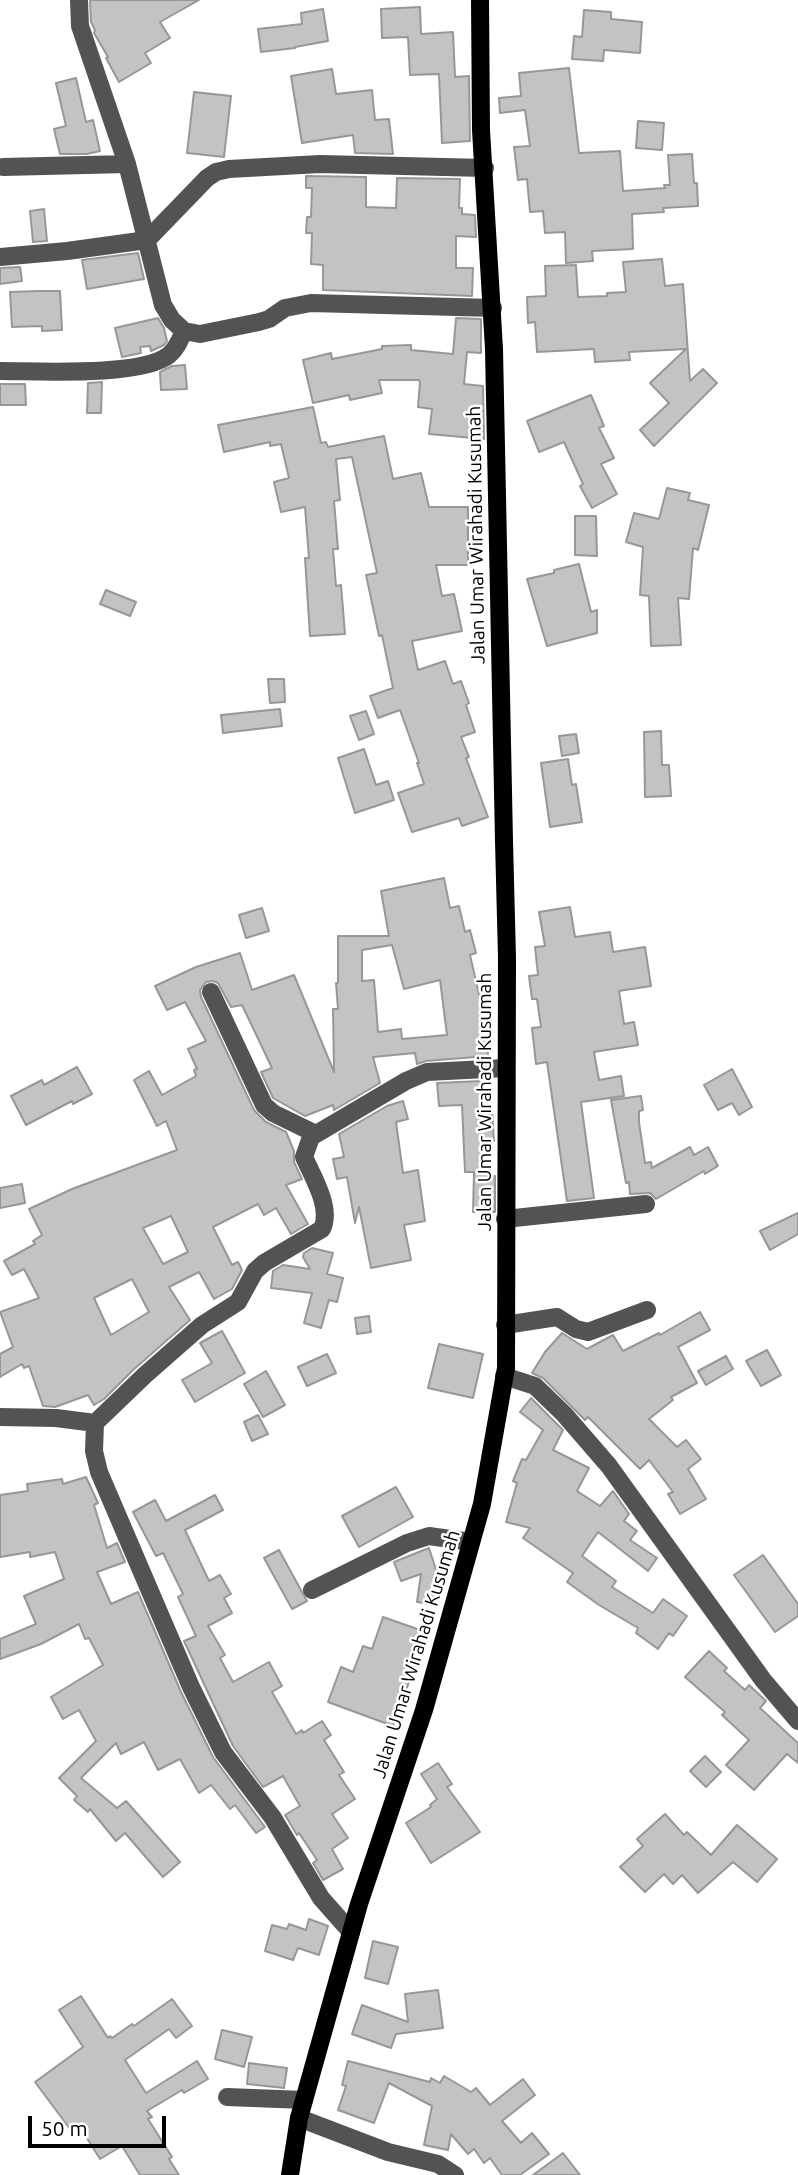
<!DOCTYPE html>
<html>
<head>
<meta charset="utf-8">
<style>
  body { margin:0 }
  #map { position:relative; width:798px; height:2175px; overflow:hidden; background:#fff; font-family:Ubuntu,sans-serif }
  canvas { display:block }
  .scale { position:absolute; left:28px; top:2116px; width:138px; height:32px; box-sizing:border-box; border:4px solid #000; border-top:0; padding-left:9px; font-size:21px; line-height:24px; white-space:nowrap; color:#000; -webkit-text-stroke:5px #fff; paint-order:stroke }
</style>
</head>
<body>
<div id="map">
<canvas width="798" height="2175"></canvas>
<div class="scale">50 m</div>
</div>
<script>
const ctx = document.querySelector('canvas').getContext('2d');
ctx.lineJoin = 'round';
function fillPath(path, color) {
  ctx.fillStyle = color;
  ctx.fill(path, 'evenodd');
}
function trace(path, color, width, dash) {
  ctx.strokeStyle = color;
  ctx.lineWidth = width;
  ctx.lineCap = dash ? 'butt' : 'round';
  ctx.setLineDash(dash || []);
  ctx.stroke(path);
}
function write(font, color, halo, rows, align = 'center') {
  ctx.font = font + ' Ubuntu,sans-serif';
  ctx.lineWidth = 5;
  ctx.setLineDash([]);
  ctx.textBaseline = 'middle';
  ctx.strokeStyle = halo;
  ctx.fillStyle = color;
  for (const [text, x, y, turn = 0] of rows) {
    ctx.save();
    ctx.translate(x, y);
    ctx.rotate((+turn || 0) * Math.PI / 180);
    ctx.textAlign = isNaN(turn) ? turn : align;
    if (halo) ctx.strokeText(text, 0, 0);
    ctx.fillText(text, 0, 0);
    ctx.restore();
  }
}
const building = new Path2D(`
  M90 0H199L160 22 170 38 145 53 151 63 119 82 106 58 108 57 94 33 95 30 91 22Z
  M420 7 421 34 453 32 455 77 469 76 470 141 442 143 439 74 410 75 408 37 382 38 381 9Z
  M323 9 328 41 295 47V48L261 52 258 29 302 24 301 13Z
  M584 10 611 12V19L642 22 640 53 604 50 603 61 572 59 574 36 582 37Z
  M569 68 579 153 620 151 623 191 665 188 664 185H670L668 155 692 154 694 183H697L698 206 663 208 664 212 632 214 633 249 592 251 593 261 566 263 565 232 545 233 543 211 530 212 527 179 518 180 514 147 530 146 525 110 500 113 499 98 521 96 519 73Z
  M332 69 336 94 372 90 375 120 389 119 393 154 355 153 353 135 302 143 291 76Z
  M76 78 86 122 93 120 100 151 87 154H60L54 129 66 126 56 83Z
  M194 92 231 96 224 157 187 153Z
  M638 121 664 123 662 150 636 148Z
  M306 176 366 177V207L396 208 397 178 460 179 459 208H462V214L475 215 476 237 456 236V268H473L472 296 323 290V265L311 264 312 233H306L307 217H311L312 188H306Z
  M44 209 47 241 33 242 30 211Z
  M138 253 144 279 87 289 82 260Z
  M662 259 665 286 683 284 690 381 703 369 717 383 654 446 640 430 669 403 650 383 686 349 629 352 630 360 595 362 594 349 537 352 535 322 528 323 527 297 546 296 545 266 576 265 578 297 607 296V293L626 292 623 262Z
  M20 267 22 281 0 284V268Z
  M38 291H60L62 330 42 331V326L12 327 10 292Z
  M158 318 164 328 167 341 164 345 151 351 150 346 140 347 141 353 122 357 115 328Z
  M456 318 481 319V353L467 352 464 384 483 386 484 439 429 434 432 409 418 407 420 382 419 380H379L382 393 350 400 349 395 313 403 303 360 331 353 332 359 382 349V346L411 345V350L453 354Z
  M185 365 187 389 161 390 160 372 172 366Z
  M102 382 101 413H87L88 383Z
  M0 384H25L26 405H0Z
  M591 395 604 426 599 428 614 458 601 464 617 494 592 508 580 486 583 484 564 442 539 452 527 421Z
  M313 407 321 443 326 442 328 447 384 436 393 479 421 473 429 507H468V565H436L442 596 454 594 462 631 412 641 418 670 445 661 453 684 461 681 469 703 466 705 475 732 461 737 469 757 466 758 488 817 462 826 459 818 412 832 398 793 424 784 417 763H419L400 710 378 718 370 696 393 688 382 635 379 636 366 575 377 573 352 457 336 459 340 500 334 501 338 549H333L336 586 341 585 345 634 310 636 305 558H309L305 507 281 512 274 482 289 478 281 444 270 446V442L224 452 218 425Z
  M667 488 690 493 688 500 709 505 698 550 693 548 689 599 678 598 681 645 651 646 649 596 640 595 643 547 626 542 634 513 659 519Z
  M575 516H596L597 556 575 555Z
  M579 564 591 612 597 610V633L547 646 527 579 554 573V570Z
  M106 590 136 602 130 616 100 604Z
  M268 679H284L285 702 270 703Z
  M280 709 282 726 223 733 221 715Z
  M366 711 374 734 359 740 350 716Z
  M661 731 662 765H669L671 796 645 797 644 732Z
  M576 734 579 753 562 756 559 736Z
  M364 749 376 785 388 781 394 800 355 813 338 758Z
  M568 759 572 785 576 784 582 822 550 827 541 763Z
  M444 878 450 908 459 906 465 932 470 930 476 953 470 955 481 1003 489 1002 491 1021 486 1022 488 1056 426 1061 417 1064 415 1053 373 1057 380 1083 334 1110 333 1105 305 1116 273 1098 261 1072 272 1068 242 1005 231 1007 218 983 213 981 206 982 200 990 201 997 254 1110 266 1122 286 1132 294 1151V1162L302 1179 286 1185 308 1224 291 1234 276 1208 264 1215 258 1204 213 1227 232 1265 238 1262 242 1270 232 1289 214 1299 199 1272 169 1287 190 1320 133 1370 104 1399 94 1405 88 1395 55 1407 43 1406 29 1366 24 1368 22 1364 0 1377V1354L13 1347 0 1312 39 1298 24 1269 12 1275 4 1261 35 1244 33 1241 42 1235 29 1209 72 1189 177 1150 166 1121 157 1126 134 1080 149 1071 162 1095 196 1076 194 1070 197 1069 188 1049 206 1041 185 1002 167 1010 155 986 196 967 240 953 252 990 294 975 334 1072 333 1009H338L336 983H338V936H389L381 891ZM392 945 404 989 440 980 447 1035 402 1039 401 1029 378 1032 374 980 362 981V950ZM171 1216 188 1252 163 1264 143 1228ZM132 1279 149 1312 111 1335 94 1298Z
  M570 907 575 937 610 932 613 952 645 947 651 986 619 991 624 1024 634 1022 638 1045 594 1052 599 1080 621 1076 624 1096 581 1102 594 1198 567 1201 547 1062 536 1064 532 1028 541 1027 537 999H532L529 976 538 975 535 947 545 946 539 912Z
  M262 908 269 931 246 938 239 915Z
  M77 1067 92 1094 73 1104 72 1101 26 1125 11 1096 42 1080 44 1085Z
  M732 1069 752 1107 739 1115 732 1103 718 1110 704 1085Z
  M482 1081 484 1111H492L494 1141H489V1176H495V1212H473L474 1172H465L462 1105 439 1106 437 1083Z
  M641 1096 643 1110 639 1111V1122L645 1163 651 1162 652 1168 690 1147 694 1155 708 1147 718 1166 705 1174 704 1171 656 1199 650 1193 630 1194 629 1182 626 1183 611 1100Z
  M403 1101 408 1119 396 1122 403 1173 418 1170 425 1221 404 1225 411 1260 371 1268 359 1207 355 1223 347 1177 337 1179 333 1159 344 1157 339 1134 387 1106Z
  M22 1184 25 1203 0 1208V1188Z
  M798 1213V1234L770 1250 760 1231Z
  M312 1248 333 1253 327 1274 343 1278 337 1302 329 1300 321 1328 304 1323 312 1293 271 1288 273 1271 283 1265 310 1269 303 1257 304 1253Z
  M700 1312 710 1330 678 1347 697 1383 671 1397 673 1400 649 1419 677 1447 686 1440 701 1459 688 1469 706 1499 680 1514 668 1494 673 1492 649 1460 640 1469 588 1417 585 1420 543 1378 532 1373 545 1352 562 1333 587 1349 613 1335 623 1351 659 1333 660 1335Z
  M369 1316 371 1332 357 1334 355 1318Z
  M222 1331 245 1373 195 1402 182 1380 212 1363 200 1343Z
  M439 1344 483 1354 473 1398 428 1388Z
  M767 1350 781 1375 761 1386 746 1361Z
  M327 1354 336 1373 307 1386 298 1367Z
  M726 1356 733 1369 706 1385 698 1371Z
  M266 1371 285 1405 263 1417 244 1384Z
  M531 1398 563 1430 553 1450 589 1468 577 1491 600 1506 613 1491 629 1514 624 1521 637 1531 630 1540 657 1558 648 1571 598 1532 582 1556 616 1581 612 1587 653 1613 663 1599 687 1616 673 1636 669 1633 658 1649 636 1633 638 1628 599 1605 567 1582 573 1573 523 1538 530 1528 506 1522 517 1483 513 1481 522 1459 526 1460 543 1430 520 1412Z
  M258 1415 268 1434 252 1441 244 1422Z
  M86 1477 98 1503 94 1505 107 1548 117 1543 125 1562 97 1572 111 1604 138 1592 181 1692 213 1757 265 1827 256 1833 235 1805 230 1809 211 1785 199 1793 180 1759 158 1770 144 1742 121 1754 116 1743 81 1778 117 1808 126 1801 180 1862 163 1877 125 1833 116 1841 90 1809 88 1812 74 1800 77 1796 59 1778 96 1741 79 1710 63 1719 51 1697 103 1665 89 1638 85 1639 79 1624 41 1644 0 1659V1639L36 1624 24 1596 64 1579 55 1552 30 1557V1552L0 1557V1495L28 1491 27 1484 62 1479 63 1484Z
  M396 1487 413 1517 359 1547 342 1516Z
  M215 1495 223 1510 185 1530 209 1581 220 1575 231 1594 224 1598 232 1613 208 1626 225 1655 220 1658 233 1682 269 1662 282 1686 272 1692 296 1734 302 1730 303 1733 322 1721 331 1735 324 1740 344 1772 339 1775 355 1799 332 1814 348 1838 332 1849 343 1869 323 1880 313 1863 317 1860 299 1833 297 1835 285 1815 300 1806 283 1776 263 1787 233 1746 184 1641 196 1636 178 1597 183 1594 163 1553 156 1556 133 1512 155 1500 166 1521Z
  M429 1548 440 1582 436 1605 417 1602 421 1574 401 1581 394 1562Z
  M279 1550 307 1601 292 1609 264 1558Z
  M763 1555 798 1604V1616L775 1632 734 1575Z
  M383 1617 420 1630 410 1658 417 1660 393 1726 328 1702 341 1667 353 1672 363 1646 372 1649Z
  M709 1651 727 1668 724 1671 745 1690 749 1685 763 1698 766 1701 760 1708 798 1743V1763L787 1754 754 1790 726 1765 749 1740 722 1715 725 1712 685 1677Z
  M705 1756 721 1772 706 1787 690 1771Z
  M438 1763 452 1784 447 1787 480 1832 431 1863 406 1823 431 1807 430 1805 437 1799 421 1774Z
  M665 1814 684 1835 687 1832 711 1855 737 1825 777 1859 757 1882 733 1862 698 1893 682 1875 673 1884 664 1874 645 1892 620 1867 643 1846 637 1839Z
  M309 1919 328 1926 319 1955 298 1948 293 1960 265 1951 272 1925 287 1929 289 1924 306 1930Z
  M373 1941 398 1947 388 1984 365 1978Z
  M438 1990 443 2028 396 2034 391 2048 352 2034 362 2005 408 2022 405 1994Z
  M81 1996 108 2038 110 2036 112 2038 132 2024 134 2026 172 1999 192 2026 176 2038 169 2029 125 2060 146 2093 197 2061 208 2079 184 2093 182 2090 147 2111 152 2117 148 2119 172 2157 169 2159 179 2175H140L122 2146 100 2159 80 2127 73 2133 35 2082 83 2047 59 2010Z
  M222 2030 252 2037 244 2067 215 2059Z
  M348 2061 430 2082 431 2078 440 2083 444 2076 471 2092 476 2088 490 2105 523 2079 535 2095 502 2121 521 2143 532 2133 549 2154 520 2175H502L490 2158 484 2163 474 2149 468 2154 451 2134 448 2150 424 2145 432 2106 389 2083 374 2123 338 2110 346 2086 342 2085Z
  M249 2063 287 2068 284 2088 247 2084Z
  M563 2153 580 2175H533Z`);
fillPath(building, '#c3c3c3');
trace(building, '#979797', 2);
trace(new Path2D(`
  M79 0 80 26 127 164 163 305 172 320 184 331 200 334 259 322 269 319 285 308 311 303 493 308
  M3 167 127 164
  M0 257 67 251 147 240 207 178 216 172 229 169 320 164 485 168
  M0 371C36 371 142 377 169 355 177 348 180 340 184 331
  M211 992 264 1105 273 1113 316 1134
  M505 1219 646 1204
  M505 1325 557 1317 576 1329 588 1332 647 1310
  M504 1376 535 1386 564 1414 609 1466 763 1680 798 1721
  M0 1417 56 1418 95 1423
  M312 1590 407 1543 429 1536 471 1542
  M351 1932 321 1898 273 1818 223 1752 191 1687 99 1472 94 1451 95 1423 145 1375 202 1325 238 1302 255 1271 264 1263 322 1229C332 1208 313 1177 304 1157L311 1137 406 1081 427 1072 506 1068
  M227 2097 304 2100
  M299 2118 388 2152 438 2164 455 2175`), '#535353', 18);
trace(new Path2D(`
  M290 2175 299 2118 359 1904 424 1710 482 1504 506 1368 507 958 504 841 494 349 481 130 480 0`), '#000', 18);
write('19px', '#000', '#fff', [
  ["Jalan Umar Wirahadi Kusumah",476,535,-91],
  ["Jalan Umar Wirahadi Kusumah",485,1102,-90],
  ["Jalan Umar Wirahadi Kusumah",416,1654,-73]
]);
</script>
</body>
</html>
